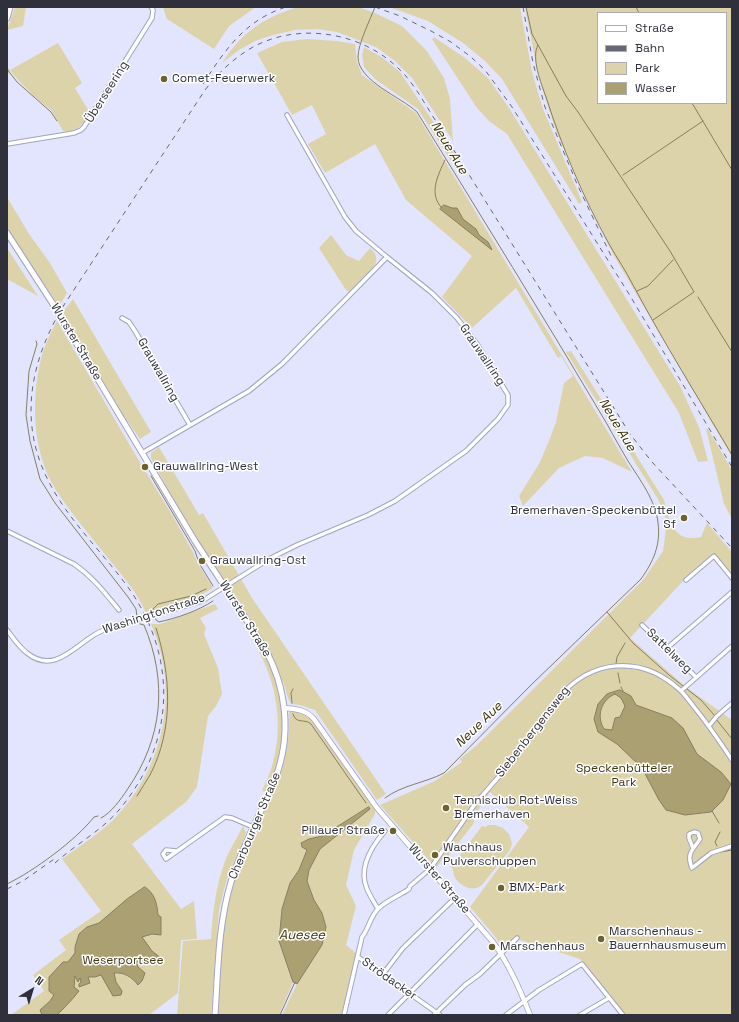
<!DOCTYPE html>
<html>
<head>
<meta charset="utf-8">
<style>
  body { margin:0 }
  #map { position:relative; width:739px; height:1022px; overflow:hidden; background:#e2e5fd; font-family:"Space Grotesk",sans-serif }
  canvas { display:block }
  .frame { position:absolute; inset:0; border:8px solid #2f303c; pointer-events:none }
  .legend { position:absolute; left:597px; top:12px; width:130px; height:92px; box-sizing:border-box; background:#fff; border:1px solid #acacb1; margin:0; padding:5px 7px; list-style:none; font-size:12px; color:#2f303c }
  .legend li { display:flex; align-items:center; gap:8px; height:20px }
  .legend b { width:20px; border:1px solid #acacb1 }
  .north { position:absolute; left:12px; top:970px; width:40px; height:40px; -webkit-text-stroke:3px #fff; paint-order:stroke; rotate:38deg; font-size:11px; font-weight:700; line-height:16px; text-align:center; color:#2f303c }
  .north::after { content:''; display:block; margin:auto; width:14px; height:18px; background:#2f303c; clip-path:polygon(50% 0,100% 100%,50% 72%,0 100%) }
</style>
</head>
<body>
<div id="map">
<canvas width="739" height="1022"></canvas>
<div class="frame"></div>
<ul class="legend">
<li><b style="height:5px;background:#fff"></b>Straße</li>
<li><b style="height:5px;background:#666777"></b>Bahn</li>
<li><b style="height:11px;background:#ddd3aa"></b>Park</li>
<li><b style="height:11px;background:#aba072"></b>Wasser</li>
</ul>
<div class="north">N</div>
</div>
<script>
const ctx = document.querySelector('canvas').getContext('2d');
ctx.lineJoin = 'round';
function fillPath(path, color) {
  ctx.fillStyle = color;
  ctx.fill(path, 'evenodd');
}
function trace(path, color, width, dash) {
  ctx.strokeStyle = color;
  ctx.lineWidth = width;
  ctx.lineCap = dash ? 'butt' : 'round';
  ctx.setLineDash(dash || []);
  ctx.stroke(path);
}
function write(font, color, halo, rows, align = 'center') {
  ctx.font = font + ' "Space Grotesk",sans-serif';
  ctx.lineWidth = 3;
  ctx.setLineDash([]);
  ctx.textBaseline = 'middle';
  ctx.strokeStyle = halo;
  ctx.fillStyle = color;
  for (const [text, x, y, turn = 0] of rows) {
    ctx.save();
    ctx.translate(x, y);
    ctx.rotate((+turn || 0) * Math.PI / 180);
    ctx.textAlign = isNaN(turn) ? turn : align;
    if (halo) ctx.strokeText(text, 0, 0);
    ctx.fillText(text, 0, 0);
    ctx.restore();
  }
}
fillPath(new Path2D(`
  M15 7H26L23 26 7 30Z
  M163 7H256L229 26 214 49 167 19Z
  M298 7H358L375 13 402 26 427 51 444 78 450 99 453 141 412 78 395 61 376 47 337 32 317 29 295 30 273 35 255 41 239 50 222 63C242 32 263 18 298 7Z
  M389 7H520L532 72 543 109 582 202 579 204 502 79 485 61 463 43 428 21Z
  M525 7H732V457L613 254 584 194 556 131 543 91 538 74ZM598 13H726V103H598Z
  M434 37 465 58 488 78 509 108 680 386 699 427 708 461 698 462 679 413 507 134 489 121 477 108 432 39Z
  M307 39 336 41 355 44 357 62 362 75 416 113 632 472 603 458 585 456 559 468 523 506 519 496 539 464 549 441 556 422 564 383 573 376 561 356 558 358 516 288 472 328 442 297 472 256 406 200 375 144 325 173 308 144 326 134 312 105 292 115 257 53 282 42Z
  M58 43 82 83 75 88 90 113C84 124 77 133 63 131L52 111 34 96 18 80 10 70 7 77V67L10 70Z
  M364 47 383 58 400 72 456 156V169L418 109 375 79 364 67 362 55Z
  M7 197 29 234 50 263 67 293 59 306 7 229Z
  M331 235 346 255 359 261 370 248C389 263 360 282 349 292L346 290 319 248Z
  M7 248 38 296 7 279Z
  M73 299 151 432 140 439 121 412 63 312Z
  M57 321 135 454 172 515 193 552 198 564 213 588 191 601 146 613C137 591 119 572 104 553 88 533 70 512 56 490 33 454 31 404 40 363 43 349 50 334 57 321Z
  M571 351 664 500C670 522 673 543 701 537L707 523 732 552V577L714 555 684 580 630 638 687 688 732 720V1015H626L580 959 517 939 505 951 493 934 470 907 529 827 490 792 475 815 474 823 447 858 445 856 436 868 380 805 435 781 462 762 460 759 476 746 644 579 663 551 667 522 658 499 566 352Z
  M706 429H708L732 470V519L724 504Z
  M159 447 199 515 203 513 252 598 386 794 377 800 315 710 300 705 291 704 288 698 285 687 271 654 247 618 242 605 228 586 212 560 206 553 167 488 151 458V453Z
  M215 604 218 609 200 618 206 628 204 634 218 668 222 694 216 706 208 716 197 787 186 802 132 844 181 909 194 901 197 939 181 940 178 993 149 1015H11L44 991 33 975 66 950 59 940 101 911 62 859C79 846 98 835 113 820 158 774 177 709 159 646 157 639 154 631 151 624H160Z
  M254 636C279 674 289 716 278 761 275 772 270 782 266 792L262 791C266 781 271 772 273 762 285 719 274 674 251 637Z
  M299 711 311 717 375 809V814L354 850 346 885 356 906 346 945 357 954 342 1015H282L297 984 322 945 326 927 322 913 314 900 307 881 309 870 320 849 370 809 369 807 322 836 309 839 307 850 299 870 290 883 282 909 279 941 293 982 279 1015H217C220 970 220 923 235 880 254 824 293 774 289 712Z
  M488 825H495L503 828 509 834 512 843 510 850 482 885C473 893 459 886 454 876 453 871 454 870 451 867L482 826 485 827Z
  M243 826 246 833 226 882 219 910 211 1015H177L183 941 211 939C213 910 216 883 227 856 232 846 238 836 243 826Z`), '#ddd3aa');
const water = new Path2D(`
  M444 205 452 208H457L463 219 476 229 479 235 488 242 492 250 440 209Z
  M620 690 631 696 636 705 672 718 683 728 697 754 721 772 731 784 723 800 711 812 685 815 666 810 659 800 642 768 617 744 598 732 594 719 598 704 607 694ZM615 694 621 698 625 706 620 717 615 718 612 730 604 729C596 716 601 700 615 694Z
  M369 807 370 809 320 849 309 870 307 881 314 900 322 913 326 927 322 945 297 984 293 982 279 941 282 909 290 883 299 870 307 850 302 847 301 843 309 839 322 836Z
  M145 887C155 894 157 903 158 915L161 917V935L152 934 142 937C145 942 149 946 152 951 155 954 159 956 162 959L159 963C151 963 144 961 136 962L138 967 145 973 142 981 138 985C132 977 124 972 114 973L116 982 122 991 121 995 113 996 101 975 95 977H88L90 983 79 987V984L81 982 80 978 78 982 75 976 74 987 79 991C72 1000 65 1007 57 1015H42L40 1010 50 1001 54 995 49 991V977L63 962H68L75 953V947L79 934 87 927 99 923 127 899Z`);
fillPath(water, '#aba072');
trace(water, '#867e62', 1);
trace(new Path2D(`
  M375 7C370 20 358 44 358 57 358 81 401 97 417 112 481 216 545 319 607 424 614 437 621 449 628 461 640 480 656 501 658 523 661 545 653 562 641 579L531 685 444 773C425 783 402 785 385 798
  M526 7 532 34 538 45C531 58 541 83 546 97 562 147 583 197 609 244 617 258 626 271 633 285 664 343 699 399 732 455
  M636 7 639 13
  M538 45 566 96 578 112 670 251 694 292 653 320
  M7 69 17 82 51 112 57 121
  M692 103 732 170
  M623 175 703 121
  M442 208C428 194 438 175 445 160
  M637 291 648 286 673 260
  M698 297 732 352
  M36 341 37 344 29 371 26 415 30 441 40 479 55 503 128 597 136 609 137 617
  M151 476 195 551 199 563 213 586
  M206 589 191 596 158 604 153 609 156 620 159 622C177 618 198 611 213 601
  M607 612 633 643 669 675 701 700 715 716
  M616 664 617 657 625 643
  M618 673 620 683
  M621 687 623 691
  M292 703 291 693 293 689
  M293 714C296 725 305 718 311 724L366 803
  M716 719 732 739
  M137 796C141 789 146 782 150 775 174 729 171 675 156 628
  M712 811 719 823
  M101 818C111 813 121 799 127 790 163 738 168 682 144 625L140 624 139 620
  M717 846 715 842 720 832
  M721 852 732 850
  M7 884C34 871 76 840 94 817L98 816
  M280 1015 295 982`), '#867e62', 1);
const street = new Path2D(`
  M287 115 345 217 356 231 387 257
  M7 144 74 133 81 130 84 127 152 18 153 10 151 7
  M122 318 129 322 135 331 190 425
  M142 453 249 391 282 364 387 257 432 293 457 318 477 344 508 395V405L498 419 466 451 395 501 368 515 297 545 269 559 202 601 161 613
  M7 531 74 564C93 577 105 593 119 610
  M686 580 714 556 732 578
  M642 625 696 677
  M7 630C13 638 19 647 27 653 53 674 73 648 94 635 102 630 111 627 120 624
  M666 649 732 592
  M681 691 732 646
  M709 726 717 716 732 703
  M693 848 689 838V834L694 832 698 833 700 839C693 850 686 853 692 868L711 853 732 846
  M177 851 166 850 163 854 166 859 225 817 232 818 253 827
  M378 909C374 902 370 896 367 889 358 868 371 847 385 831
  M358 957 440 1015
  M383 974 403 948 455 898
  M344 1015 362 937C368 930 370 918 377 910 385 901 399 896 409 889L410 886 430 869 475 804 515 758 557 700C590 658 642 654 681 691 686 696 690 702 694 707 708 724 720 742 732 760
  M388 1015 478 924
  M434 1015 465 985 480 974 517 938
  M506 1015 539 990 582 964 623 1015
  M580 1015 609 998`);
const secondary = new Path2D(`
  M284 708C297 709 306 710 314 719L377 808 493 942C509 964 520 989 530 1015`);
const primary = new Path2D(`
  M7 18 10 7
  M7 233 53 304
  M60 316 195 541 264 647C287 688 292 735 275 779 261 814 242 846 231 882 218 925 218 971 215 1015`);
trace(street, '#a0a4c1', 5.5);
trace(secondary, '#a0a4c1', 6);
trace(primary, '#a0a4c1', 7);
trace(street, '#fff', 3.5);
trace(secondary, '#fff', 4.5);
trace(primary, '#fff', 5);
trace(new Path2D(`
  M375 7 400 16 431 31 451 42 471 57 485 70 512 107 629 294 732 467
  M523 7 533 63 545 107 577 184 613 260
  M203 84C225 50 245 20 286 7
  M55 863C77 843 105 829 123 805 175 740 177 658 130 590 103 552 66 519 46 476 19 419 31 361 62 308L205 90C219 72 234 58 253 47 299 22 361 32 398 68 406 75 413 85 419 94L630 434 652 462 732 548
  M7 889 23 881 57 857`), '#666777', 1, [5, 5]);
const streetBridge = new Path2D(`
  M120 624 161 613`);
const primaryBridge = new Path2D(`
  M53 304 60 316`);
trace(streetBridge, '#a0a4c1', 5.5, []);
trace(primaryBridge, '#a0a4c1', 7, []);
trace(streetBridge, '#fff', 3.5);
trace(primaryBridge, '#fff', 5);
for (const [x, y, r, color] of [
  [164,79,4,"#6d612e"],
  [145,467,4,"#6d612e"],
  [684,518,4,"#6d612e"],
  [202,561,4,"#6d612e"],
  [446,808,4,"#6d612e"],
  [393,831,4,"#6d612e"],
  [435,855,4,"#6d612e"],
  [501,888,4,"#6d612e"],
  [601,939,4,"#6d612e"],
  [492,947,4,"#6d612e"]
]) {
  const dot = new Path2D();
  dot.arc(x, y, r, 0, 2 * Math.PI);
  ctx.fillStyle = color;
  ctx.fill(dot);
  trace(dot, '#fff', 1.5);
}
write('12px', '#2f303c', '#fff', [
  ["Comet-Feuerwerk",172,79],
  ["Grauwallring-West",153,467],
  ["Bremerhaven-Speckenbüttel",676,511,"right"],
  ["Sf",676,525,"right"],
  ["Grauwallring-Ost",210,561],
  ["Tennisclub Rot-Weiss",454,801],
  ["Bremerhaven",454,815],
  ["Pillauer Straße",385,831,"right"],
  ["Wachhaus",443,848],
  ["Pulverschuppen",443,862],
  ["BMX-Park",509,888],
  ["Marschenhaus -",609,932],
  ["Bauernhausmuseum",609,946],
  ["Marschenhaus",500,947]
], 'left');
write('12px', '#2f303c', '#fff', [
  ["Überseering",107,92,-58],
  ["Wurster Straße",76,342,59],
  ["Grauwallring",482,355,56],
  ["Grauwallring",158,370,60],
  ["Washingtonstraße",154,614,-18],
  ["Wurster Straße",245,619,58],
  ["Sattelweg",669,651,44],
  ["Siebenbergensweg",533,732,-52],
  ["Cherbourger Straße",255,826,-67],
  ["Wurster Straße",439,879,49],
  ["Strödacker",389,979,35]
]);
write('12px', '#423913', '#fff', [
  ["Speckenbütteler",624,769],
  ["Park",624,783],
  ["Weserportsee",123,961]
]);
write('italic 13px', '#3c330c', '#fff', [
  ["Neue Aue",449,148,59],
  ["Neue Aue",617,425,59],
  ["Neue Aue",479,725,-44],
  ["Auesee",302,935]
]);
</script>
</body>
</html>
